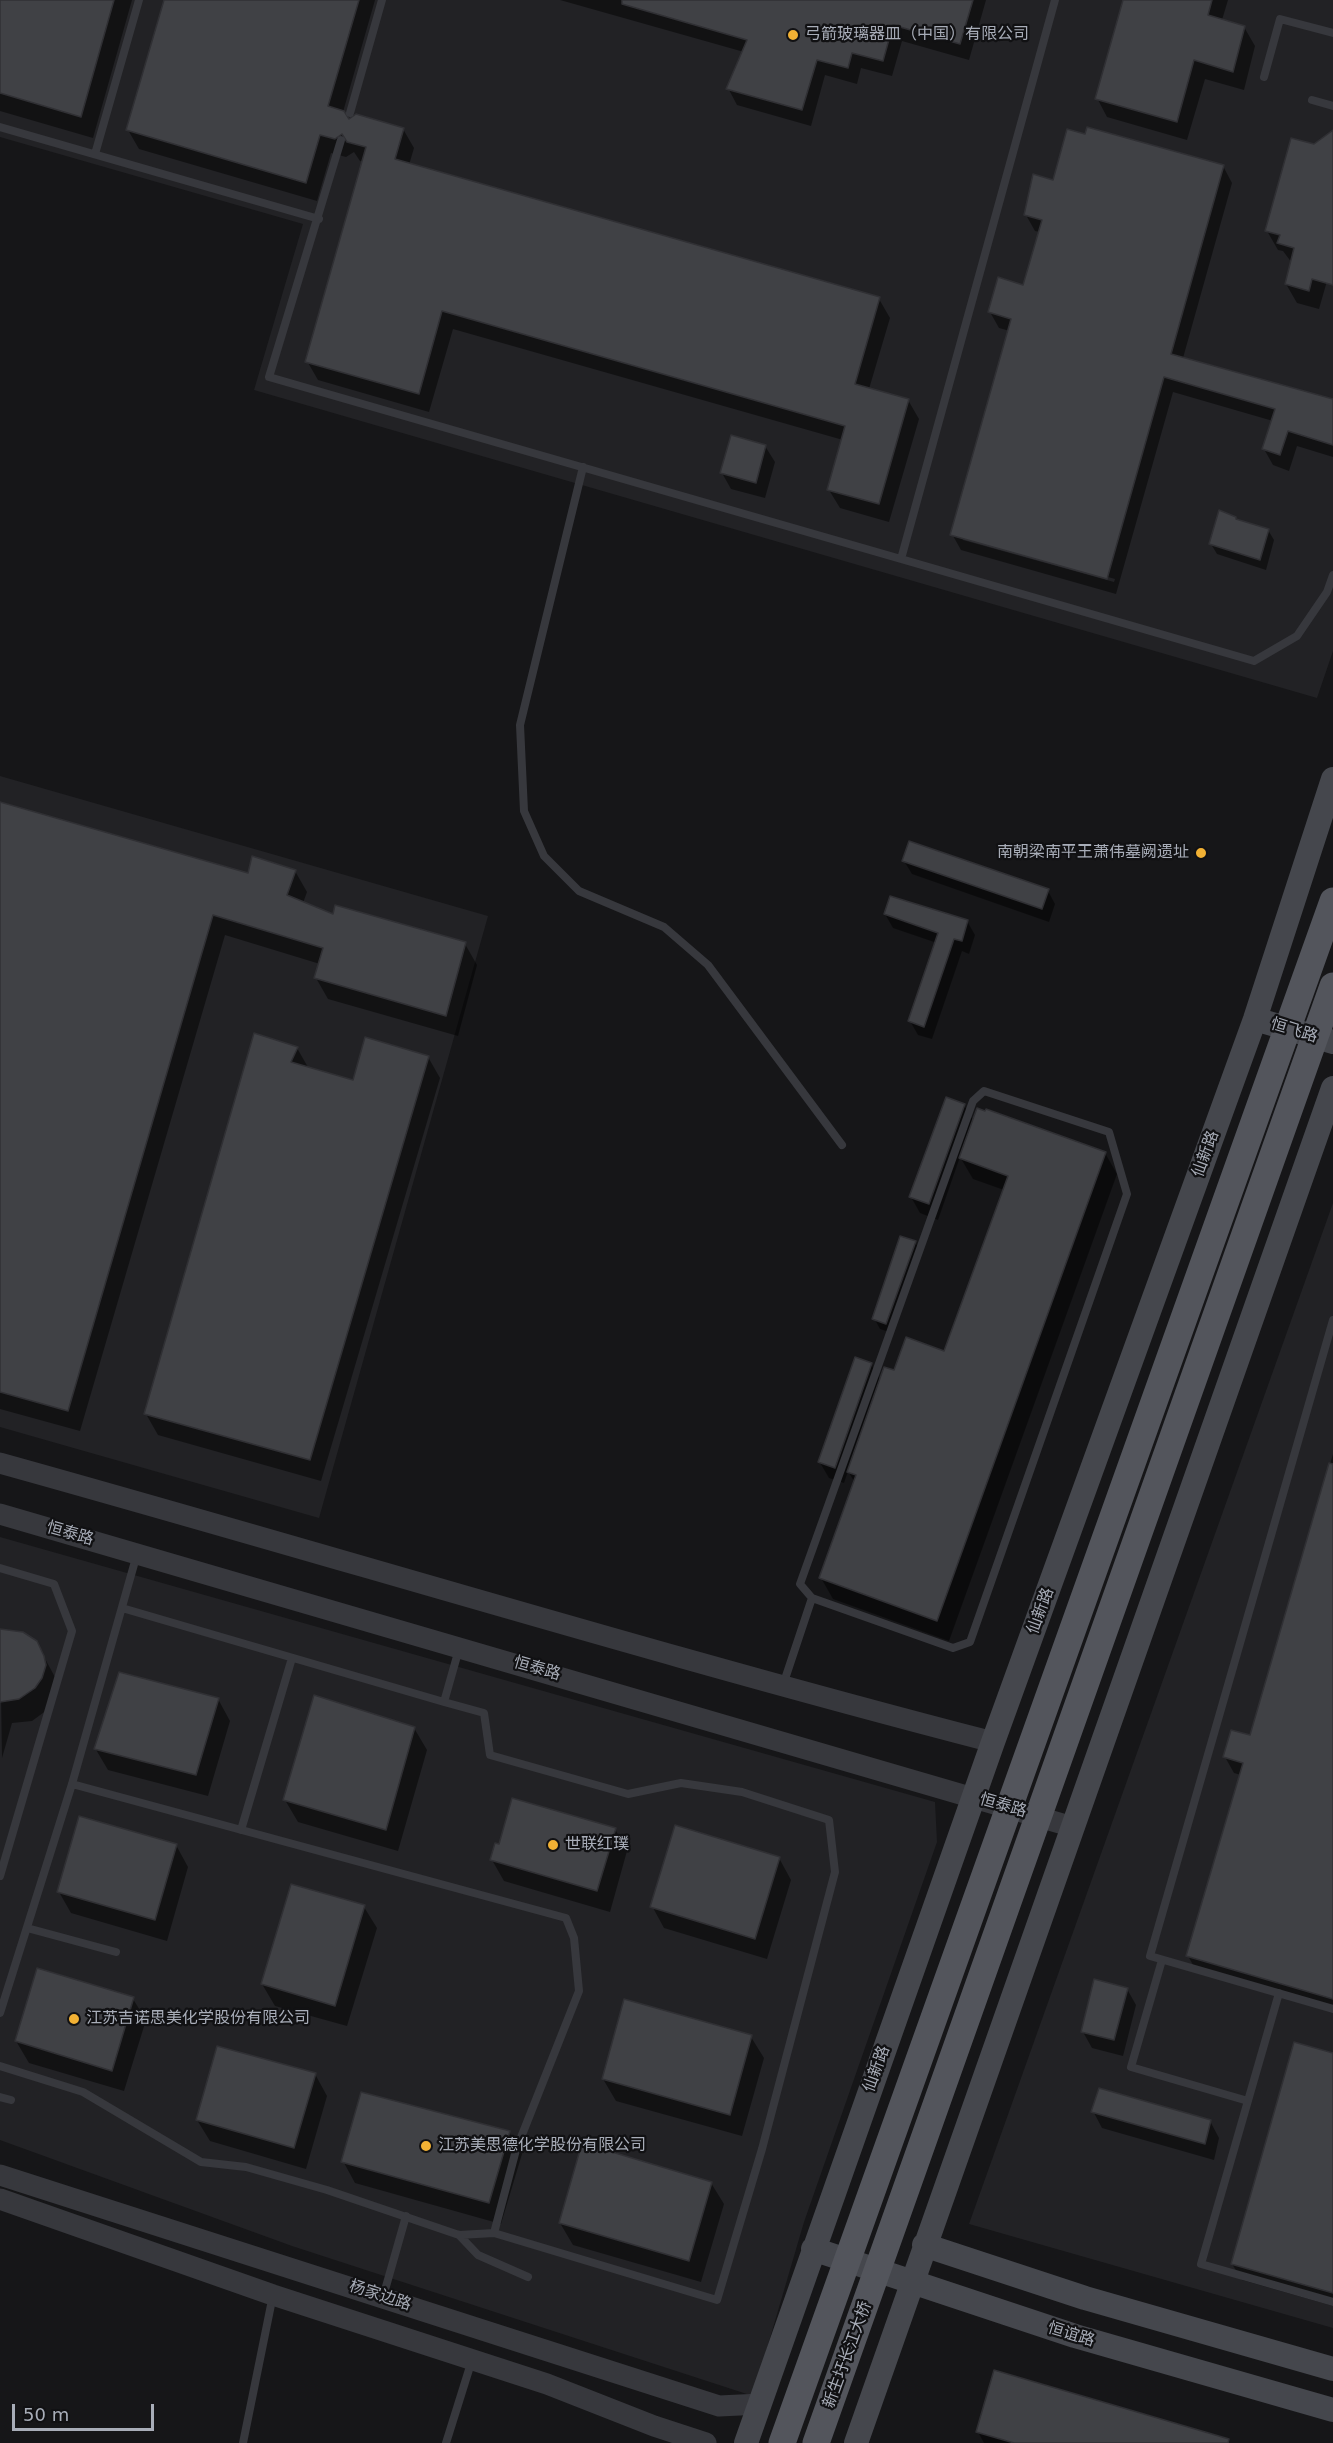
<!DOCTYPE html>
<html>
<head>
<meta charset="utf-8">
<style>
  body { margin:0 }
  #map { position:relative; width:1333px; height:2443px; overflow:hidden; background:#161618; font-family:"DejaVu Sans",sans-serif }
  canvas { display:block }
  .scale { position:absolute; left:12px; top:2404px; width:142px; height:27px; box-sizing:border-box; border:3px solid #a8adb8; border-top:0; padding-left:8px; font-size:18px; line-height:21px; white-space:nowrap; color:#a8adb8; -webkit-text-stroke:4px #111113; paint-order:stroke }
</style>
</head>
<body>
<div id="map">
<canvas width="1333" height="2443"></canvas>
<div class="scale">50 m</div>
</div>
<script>
const ctx = document.querySelector('canvas').getContext('2d');
ctx.lineJoin = 'round';
function fillPath(path, color) {
  ctx.fillStyle = color;
  ctx.fill(path, 'evenodd');
}
function trace(path, color, width, dash) {
  ctx.strokeStyle = color;
  ctx.lineWidth = width;
  ctx.lineCap = dash ? 'butt' : 'round';
  ctx.setLineDash(dash || []);
  ctx.stroke(path);
}
function write(font, color, halo, rows, align = 'center') {
  ctx.font = font + ' "DejaVu Sans","Noto Sans SC",sans-serif';
  ctx.lineWidth = 4.5;
  ctx.setLineDash([]);
  ctx.textBaseline = 'middle';
  ctx.strokeStyle = halo;
  ctx.fillStyle = color;
  for (const [text, x, y, turn = 0] of rows) {
    ctx.save();
    ctx.translate(x, y);
    ctx.rotate((+turn || 0) * Math.PI / 180);
    ctx.textAlign = isNaN(turn) ? turn : align;
    if (halo) ctx.strokeText(text, 0, 0);
    ctx.fillText(text, 0, 0);
    ctx.restore();
  }
}
fillPath(new Path2D(`
  M0 0H1333V651L1317 698 254 390 303 224 0 137Z
  M0 776 488 916 319 1518 0 1427Z
  M1333 1203V2328L969 2224Z
  M0 1537 935 1802 937 1842 804 2222 753 2396 292 2246 0 2140Z`), '#222225');
fillPath(new Path2D(`
  M0 0H132L93 138 0 111Z
  M165 0H375L343 112 348 121 403 129 414 148 409 165 879 299 890 318 869 389 908 400 919 419 889 522 840 508 829 490 843 440 453 329 429 412 318 380 307 361 364 162 360 161 354 152 346 157 331 153 317 201 139 149 128 130Z
  M560 0H986L969 60 902 41 892 76 861 68 857 84 825 75 811 126 737 105 728 88 744 52Z
  M1124 0H1228L1222 20 1244 27 1255 46 1244 90 1205 79 1187 140 1107 117 1097 98Z
  M1333 130V260L1319 309 1297 303 1286 284 1292 263 1283 251 1278 250 1267 231 1315 146Z
  M1223 166 1232 183 1183 358 1333 401V457L1297 446 1289 471 1273 465 1264 449 1273 421 1173 392 1116 594 961 550 952 534 1010 331 999 328 990 312 1024 286 1040 232 1035 231 1026 215 1054 182ZM963 536 1115 579 1114 582 963 540Z
  M765 446 775 462 765 498 731 489 722 473Z
  M1235 518 1237 521 1268 530 1274 540 1266 570 1217 554 1211 544Z
  M0 803 249 875 295 871 307 892 303 903 334 916 465 944 477 965 458 1036 328 999 316 978 320 964 225 935 80 1431 0 1409Z
  M904 861 1048 891 1055 904 1049 922 912 874Z
  M885 914 967 921 975 935 969 954 962 951 932 1039 918 1035 910 1021 937 943 893 928Z
  M255 1035 297 1048 309 1069 354 1082 428 1057 440 1078 321 1481 158 1435 146 1414Z
  M964 1105 974 1122 1105 1153 1117 1174 949 1641 833 1599 821 1578 855 1483 848 1471 844 1483 829 1478 819 1461 871 1364 881 1381 895 1372 945 1353 1004 1190 973 1179 960 1157 938 1220 920 1213 911 1197Z
  M915 1242 921 1253 892 1333 880 1329 874 1318Z
  M1333 1454V2012L1197 1972 1188 1956 1241 1775 1234 1773 1225 1757 1251 1737Z
  M11 1630 22 1633 36 1642 56 1679 47 1710 32 1721 12 1723 2 1758 0 1631Z
  M218 1699 230 1721 208 1796 108 1770 95 1748Z
  M414 1728 427 1750 398 1851 298 1822 285 1800Z
  M615 1829 627 1851 610 1912 504 1881 492 1860Z
  M176 1845 188 1867 167 1941 71 1913 59 1892Z
  M779 1858 791 1880 767 1959 664 1928 652 1906Z
  M364 1907 377 1928 347 2026 275 2006 262 1984Z
  M1127 1989 1136 2005 1123 2056 1092 2048 1083 2032Z
  M133 1999 146 2020 124 2091 29 2063 16 2041Z
  M751 2037 764 2058 742 2136 616 2101 603 2079Z
  M1333 2054V2306L1242 2280 1232 2264Z
  M315 2074 327 2096 306 2169 210 2141 197 2120Z
  M1093 2111 1210 2121 1219 2138 1214 2160 1102 2128Z
  M509 2132 522 2154 501 2224 355 2183 343 2161Z
  M711 2183 724 2204 701 2282 573 2245 560 2223Z
  M978 2432 1208 2443H984Z`), '#0007');
const building = new Path2D(`
  M0 0H114L81 117 0 93Z
  M164 0H359L328 106 344 111 349 119 356 114 404 128 395 159 880 297 855 384 909 399 879 504 827 490 845 426 442 311 419 394 305 362 366 147 347 142 342 134 335 139 320 135 306 183 126 130Z
  M622 0H973L960 44 893 25 883 61 852 53 848 68 817 60 802 110 726 89 747 40 622 4Z
  M1123 0H1212L1208 15 1245 26 1233 72 1194 60 1177 122 1095 99Z
  M1087 127 1224 165 1171 354 1333 399V445L1288 431 1280 455 1262 449 1275 409 1164 377 1107 579 950 535 1011 319 988 312 998 277 1023 285 1042 220 1024 215 1033 174 1053 180 1067 129 1085 134Z
  M1333 130V285L1312 279 1309 291 1285 284 1294 248 1277 243 1280 235 1265 231 1291 138 1314 144Z
  M731 435 766 445 756 483 720 473Z
  M1219 510 1236 517V519L1269 529 1260 560 1209 544Z
  M0 802 248 873 252 856 296 870 287 895 333 914 335 905 466 942 446 1016 314 978 323 948 213 915 68 1411 0 1392Z
  M909 841 1049 889 1042 909 902 861Z
  M890 896 968 920 962 941 954 939 924 1027 908 1021 938 933 884 914Z
  M254 1033 298 1047 291 1062 353 1080 365 1037 429 1056 310 1460 144 1414Z
  M946 1097 965 1104 929 1204 909 1197Z
  M977 1108 985 1111 986 1109 1106 1152 937 1621 819 1578 856 1475 847 1472 884 1367 894 1370 906 1337 944 1351 1008 1176 959 1158Z
  M900 1236 916 1241 886 1324 872 1319Z
  M855 1357 872 1363 835 1468 818 1462Z
  M1329 1463 1333 1464V1999L1186 1956 1243 1763 1223 1757 1231 1730 1250 1735Z
  M0 1629 23 1632 37 1641 44 1656 46 1665 42 1678 35 1688 19 1699 0 1702Z
  M119 1672 219 1698 196 1775 94 1749Z
  M314 1695 415 1727 386 1830 283 1800Z
  M512 1798 616 1828 597 1891 490 1860 495 1843 499 1844Z
  M79 1816 177 1844 155 1920 57 1892Z
  M675 1825 780 1857 755 1939 650 1907Z
  M291 1884 365 1905 335 2006 261 1984Z
  M37 1968 134 1997 112 2071 15 2041Z
  M1094 1979 1128 1988 1114 2040 1081 2032Z
  M624 1999 752 2035 730 2115 602 2079Z
  M1294 2042 1333 2053V2293L1231 2264Z
  M217 2046 316 2073 294 2148 196 2120Z
  M1099 2088 1211 2120 1205 2144 1091 2112Z
  M361 2092 510 2131 489 2203 341 2162Z
  M582 2143 712 2182 689 2261 559 2223Z
  M994 2370 1229 2439 1228 2443H1014L976 2432Z`);
fillPath(building, '#404145');
trace(building, '#303034', 1.5);
trace(new Path2D(`
  M1055 0 901 559 1254 661 1297 636 1327 592 1333 575
  M1264 77 1280 19 1333 33
  M1312 100 1333 106
  M350 113 382 0
  M0 127 319 219
  M341 140 269 377 901 559
  M95 154 139 0
  M583 467 520 725 524 811 544 856 579 891 664 927 708 965 842 1145
  M1333 1320 1150 1956 1333 2009
  M0 1568 54 1584 72 1631 0 1876
  M122 1608 444 1702
  M783 1685 812 1598 800 1584 973 1101 984 1091 1109 1132 1127 1194 970 1642 953 1648 812 1598
  M72 1784 566 1918 574 1938 579 1991 516 2150 494 2233
  M241 1830 292 1658
  M27 1928 116 1952
  M1162 1960 1131 2067 1248 2101
  M1279 1993 1201 2264 1333 2302
  M0 2013 72 1784 137 1554
  M0 2066 83 2092 201 2162 246 2167 327 2190 459 2235 494 2233 717 2300 762 2149 835 1872 829 1820 742 1792 681 1783 628 1794 490 1755 484 1713 444 1702 459 1649
  M0 2097 11 2100
  M459 2235 478 2255 528 2277
  M383 2297 406 2216
  M243 2443 273 2295
  M446 2443 472 2360`), '#37383d', 8);
trace(new Path2D(`
  M0 1463C331 1555 660 1656 993 1742
  M0 1514 1073 1827
  M0 2175 719 2406 761 2404
  M0 2199 273 2295 547 2384 654 2426 706 2443`), '#37383d', 21);
trace(new Path2D(`
  M1255 1019 1333 1042
  M924 2245 1085 2298 1333 2369
  M813 2249 1075 2336 1333 2410
  M746 2443 993 1742 1255 1019 1333 779
  M856 2443 1333 1088`), '#45474d', 24);
trace(new Path2D(`
  M782 2443 1333 901
  M816 2443 1333 986`), '#53555c', 27);
for (const [x, y, r, color] of [
  [793,35,6,"#f2b134"],
  [1201,853,6,"#f2b134"],
  [553,1845,6,"#f2b134"],
  [74,2019,6,"#f2b134"],
  [426,2146,6,"#f2b134"]
]) {
  const dot = new Path2D();
  dot.arc(x, y, r, 0, 2 * Math.PI);
  ctx.fillStyle = color;
  ctx.fill(dot);
  trace(dot, '#111113', 2);
}
write('16px', '#a8adb8', '#111113', [
  ["弓箭玻璃器皿（中国）有限公司",805,35],
  ["南朝梁南平王萧伟墓阙遗址",1189,853,"right"],
  ["世联红璞",565,1845],
  ["江苏吉诺思美化学股份有限公司",86,2019],
  ["江苏美思德化学股份有限公司",438,2146]
], 'left');
write('16px', '#a8adb8', '#111113', [
  ["恒飞路",1294,1031,17],
  ["仙新路",1206,1154,-70],
  ["恒泰路",70,1534,16],
  ["仙新路",1041,1611,-70],
  ["恒泰路",537,1669,16],
  ["恒泰路",1003,1806,16],
  ["仙新路",877,2069,-70],
  ["杨家边路",380,2296,18],
  ["恒谊路",1071,2335,17],
  ["新生圩长江大桥",848,2355,-70]
]);
</script>
</body>
</html>
